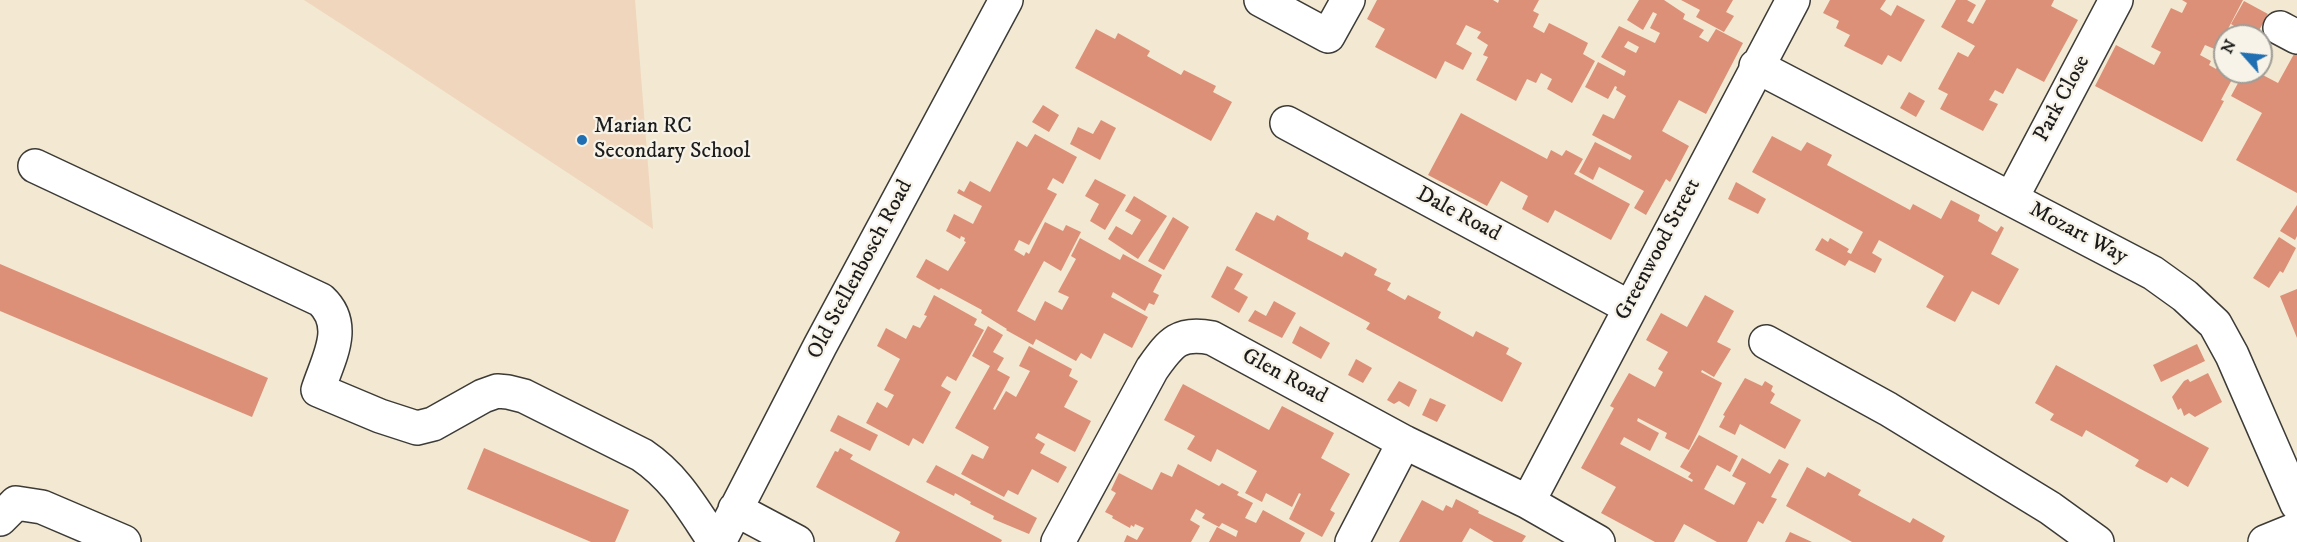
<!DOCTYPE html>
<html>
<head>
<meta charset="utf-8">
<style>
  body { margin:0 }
  #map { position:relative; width:2297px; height:542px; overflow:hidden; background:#f3e8d1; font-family:"IM FELL DW Pica",serif }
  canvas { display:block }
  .north { position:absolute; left:2213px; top:24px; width:60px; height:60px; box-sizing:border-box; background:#f7f3e8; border:2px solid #9f9d96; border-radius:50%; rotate:297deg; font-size:16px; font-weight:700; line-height:24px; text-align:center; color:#1c1c1c }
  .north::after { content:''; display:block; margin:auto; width:21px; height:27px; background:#1f6fb2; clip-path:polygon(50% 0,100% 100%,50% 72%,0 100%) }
</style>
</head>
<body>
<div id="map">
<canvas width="2297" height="542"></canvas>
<div class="north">N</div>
</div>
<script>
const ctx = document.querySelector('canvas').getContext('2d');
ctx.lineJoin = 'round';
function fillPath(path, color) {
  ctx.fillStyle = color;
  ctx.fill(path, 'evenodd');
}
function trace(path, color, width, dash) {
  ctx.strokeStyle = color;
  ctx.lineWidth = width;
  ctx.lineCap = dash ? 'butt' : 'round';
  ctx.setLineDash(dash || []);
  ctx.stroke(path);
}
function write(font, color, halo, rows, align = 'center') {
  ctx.font = font + ' "IM FELL DW Pica",serif';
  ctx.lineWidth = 4.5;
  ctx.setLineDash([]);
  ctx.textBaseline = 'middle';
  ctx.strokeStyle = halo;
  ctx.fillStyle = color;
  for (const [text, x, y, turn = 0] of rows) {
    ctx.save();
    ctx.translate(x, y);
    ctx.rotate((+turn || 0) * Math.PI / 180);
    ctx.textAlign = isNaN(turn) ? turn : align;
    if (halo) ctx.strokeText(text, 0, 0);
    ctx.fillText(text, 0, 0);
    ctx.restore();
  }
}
fillPath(new Path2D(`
  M304 0H635L653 229 383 51Z`), '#efd6bc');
fillPath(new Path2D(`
  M1377 0H1493L1498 3 1499 0H1539L1533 11 1539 14 1533 27 1544 33 1549 23 1569 33 1588 43 1583 54 1595 61 1572 103 1547 89 1552 79 1541 73 1536 83 1527 79 1516 101 1476 80 1488 57 1483 55 1488 45 1477 38 1481 32 1466 25 1456 44 1472 53 1463 70 1445 61 1436 79 1375 47 1385 29 1367 19Z
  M1639 0H1664L1685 14 1683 19 1704 30 1699 37 1708 42 1716 29 1743 43 1706 114 1679 100 1662 131 1689 146 1670 182 1666 179 1646 215 1634 208 1644 191 1599 167 1593 180 1579 172 1595 142 1630 160 1632 156 1592 135 1603 114 1614 119 1626 96 1616 90 1617 87 1615 86 1608 99 1585 87 1598 62 1624 76 1626 71 1601 57 1619 26 1655 43 1660 33 1650 28 1657 14 1653 12 1643 30 1627 20ZM1628 41 1639 47 1636 53 1624 47Z
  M1681 0H1733L1726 12 1734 16 1724 32 1696 17 1700 10Z
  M1830 0H1886L1880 9 1891 16 1897 5 1925 20 1901 62 1888 55 1882 65 1844 46 1850 35 1836 28 1839 21 1823 13Z
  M1956 0H1967L1976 5 1967 21 1973 24 1986 0H2054L2051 6 2078 20 2044 82 2017 68 2003 94 1995 90 1989 100 1998 104 1983 131 1940 109 1948 94 1938 89 1958 52 1968 57 1975 46 1941 27Z
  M2182 0H2243L2217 50 2205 45 2200 55 2211 61 2209 65 2216 69 2221 60 2225 62V72H2236L2221 100 2224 101 2202 142 2095 86 2116 45 2154 65 2161 52 2151 47 2171 8 2182 13 2187 3Z
  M2244 1 2268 14 2256 36H2251L2231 24Z
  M1096 29 1115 39 1118 33 1150 51 1147 56 1181 75 1184 70 1216 86 1213 92 1232 102 1211 141 1075 68Z
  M2294 54 2297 55V193L2236 160 2262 113 2231 96 2244 72H2257L2278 83Z
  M1909 92 1925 101 1916 117 1900 108Z
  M1043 105 1059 115 1049 132 1032 122Z
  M1461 113 1547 159 1551 150 1562 156 1566 150 1583 159 1574 174 1630 204 1611 240 1555 210 1548 223 1522 209 1528 196 1501 181 1487 206 1428 175Z
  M1101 120 1116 128 1100 160 1070 144 1078 127 1093 134Z
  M1035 134 1077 157 1063 184 1053 178 1047 189 1057 194 1029 245 1019 240 1014 250 1024 256 1026 252 1029 254 1045 222 1063 231 1066 225 1081 232 1061 271 1044 261 1017 311 1035 321 1045 301 1062 310 1069 297 1058 292 1076 259 1071 256 1080 238 1120 260 1123 254 1162 275 1153 292 1159 295 1154 305 1149 303 1145 311 1113 292 1111 297 1148 317 1132 348 1104 333 1091 359 1081 353 1076 361 1036 339 1033 345 1006 330 1007 329 981 313 982 310 941 288 939 290 916 277 926 259 948 271 966 242 964 241 965 238 961 236 960 239 946 231 954 214 973 224 982 206 957 193 959 189 964 192 970 181 990 192 1017 141 1027 147Z
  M1772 136 1801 151 1807 142 1832 155 1827 165 1910 210 1913 204 1941 219 1951 200 1980 215 1978 221 1997 232 2001 226 2004 228 1991 254 2019 269 1999 305 1972 291 1955 322 1926 307 1944 276 1879 240 1872 253 1882 259 1875 273 1849 260 1845 266 1815 250 1822 238 1828 242 1830 238 1849 249 1847 252 1851 254 1863 232 1752 172Z
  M1095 179 1126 195 1105 230 1090 221 1099 204 1085 196Z
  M1736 182 1766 199 1758 214 1728 199Z
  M1134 196 1167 216 1138 259 1108 239 1116 226 1132 235 1141 220 1125 211Z
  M2297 205V236L2295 240 2280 231Z
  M1256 212 1274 221 1277 215 1309 233 1307 239 1342 257 1345 252 1377 269 1374 275 1391 283 1387 290 1405 300 1408 295 1441 312 1438 318 1473 337 1476 331 1509 348 1506 354 1522 363 1502 402 1366 329 1370 323 1235 250Z
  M1173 217 1189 227 1164 270 1148 261Z
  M2279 237 2296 248 2283 273 2280 271 2269 288 2253 278Z
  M0 264 268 378 252 417 0 311Z
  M1227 266 1243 274 1234 289 1248 297 1239 313 1211 297Z
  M2297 289V338L2280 296Z
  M934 295 977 319 974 325 984 330 956 381 947 376 943 382 941 386 951 392 923 444 913 438 909 446 866 423 877 402 887 408 894 395 884 390 900 359 877 346 886 328 906 339 913 325 920 328 927 316 924 315Z
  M1705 295 1734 311 1717 342 1731 349 1714 377 1702 370 1701 372 1722 383 1689 450 1665 438 1667 433 1638 418 1637 421 1659 433 1650 451 1624 437 1620 444 1692 482 1693 480 1688 477 1691 473 1680 467 1699 435 1738 456 1730 472 1717 465 1704 489 1734 505 1746 483 1732 476 1742 458 1770 474 1779 459 1789 464 1771 497 1777 499 1763 524 1758 521 1747 542H1717L1684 524 1674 542H1655L1601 513 1616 487 1581 468 1614 408 1610 406 1629 373 1655 387 1663 372 1658 369 1668 352 1646 340 1661 313 1687 327Z
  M1274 301 1296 313 1282 338 1248 321 1255 310 1266 316Z
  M988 326 1003 335 993 352 1004 358 997 370 1010 377 993 409 995 410 1006 391 1016 397 1030 371 1019 366 1029 346 1072 369 1069 376 1078 381 1064 407 1091 421 1075 452 1038 433 1035 438 1045 444 1040 453 1067 467 1058 483 1032 469 1018 495 1008 490 1004 497 961 474 972 454 983 459 989 447 955 428 990 366 972 356Z
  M1300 326 1330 343 1321 359 1292 343Z
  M2197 344 2205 361 2161 382 2153 365Z
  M1356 359 1372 368 1363 383 1348 375Z
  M2056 365 2209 448 2188 487 2171 477 2167 483 2135 466 2139 460 2086 430 2082 437 2050 420 2054 414 2035 403Z
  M2208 373 2222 402 2195 417 2189 413 2184 416 2181 408 2178 410 2172 397 2184 381 2188 379 2190 382Z
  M1745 378 1762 386 1765 381 1773 386 1771 391 1775 394 1770 403 1801 420 1785 449 1740 424 1735 435 1719 427 1725 416 1723 415Z
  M1399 381 1417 390 1409 407 1399 401 1394 404 1387 400Z
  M1183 384 1269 430 1282 406 1334 433 1321 458 1350 474 1330 510 1335 513 1322 537 1289 519 1301 494 1299 493 1292 507 1266 493 1262 502 1245 493 1257 471 1217 449 1211 462 1187 449 1195 436 1164 420Z
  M1430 398 1446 405 1437 422 1422 415Z
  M838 415 878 435 870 451 830 431Z
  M484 448 629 510 615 542H591L467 489Z
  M840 448 853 455 850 459 1002 540 1001 542H895L900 532 816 487 835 451 838 452Z
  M1178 464 1219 486 1222 483 1239 492 1237 495 1253 503 1245 518 1256 523 1263 510 1305 533 1300 542H1209L1217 527 1236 537 1238 531 1222 523 1219 527 1202 518 1205 514 1196 509 1190 520 1200 526 1191 542H1124L1127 535 1137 540 1144 528 1135 524 1134 527 1131 525 1130 528 1112 518 1113 516 1105 512 1116 493 1111 490 1119 473 1152 490 1161 472 1172 477Z
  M936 465 1037 518 1029 534 993 519 994 516 970 504 971 502 955 493 954 496 926 482Z
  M1807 467 1825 477 1828 472 1861 490 1858 495 1910 523 1913 518 1945 536 1942 542H1852L1786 506Z
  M1456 499 1479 511 1478 513 1526 536 1522 542H1494L1470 528 1462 542H1399L1422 500 1443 511 1446 505 1452 508Z
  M1790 532 1812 542H1785Z`), '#dc9078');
const minor = new Path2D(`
  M1261 0 1328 36 1348 0
  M2280 28 2297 37
  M1756 66 2153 273 2185 296 2215 324 2232 355 2297 504
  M1287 123 1629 307
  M35 166 321 300C349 326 328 359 318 390L380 416 417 428 433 424 483 396 497 391 508 392 524 396 642 455C676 478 692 508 715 542
  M2011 199 2116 0
  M1766 342 1888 409 2050 508 2097 542
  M1528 502 1793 0
  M735 509 797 542
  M0 519 16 503 42 507 124 542
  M719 542 820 346 1006 0
  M1058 542 1152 369C1170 344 1178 331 1212 338L1404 442 1528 502 1598 542
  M1352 542 1404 442
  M2265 542 2297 529`);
trace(minor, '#3c3b37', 36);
trace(minor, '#fff', 33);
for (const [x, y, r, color] of [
  [582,140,6,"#1f6fb2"]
]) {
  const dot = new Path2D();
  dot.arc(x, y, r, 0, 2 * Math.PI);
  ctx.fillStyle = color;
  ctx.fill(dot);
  trace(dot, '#f7f3e8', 2);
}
write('22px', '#1c1c1c', '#f7f3e8', [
  ["Park Close",2063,99,-62],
  ["Dale Road",1458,215,28],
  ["Mozart Way",2078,234,28],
  ["Greenwood Street",1659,250,-62],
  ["Old Stellenbosch Road",861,270,-62],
  ["Glen Road",1284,377,28]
]);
write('22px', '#1c1c1c', '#f7f3e8', [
  ["Marian RC",594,127],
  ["Secondary School",594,152]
], 'left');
</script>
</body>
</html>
